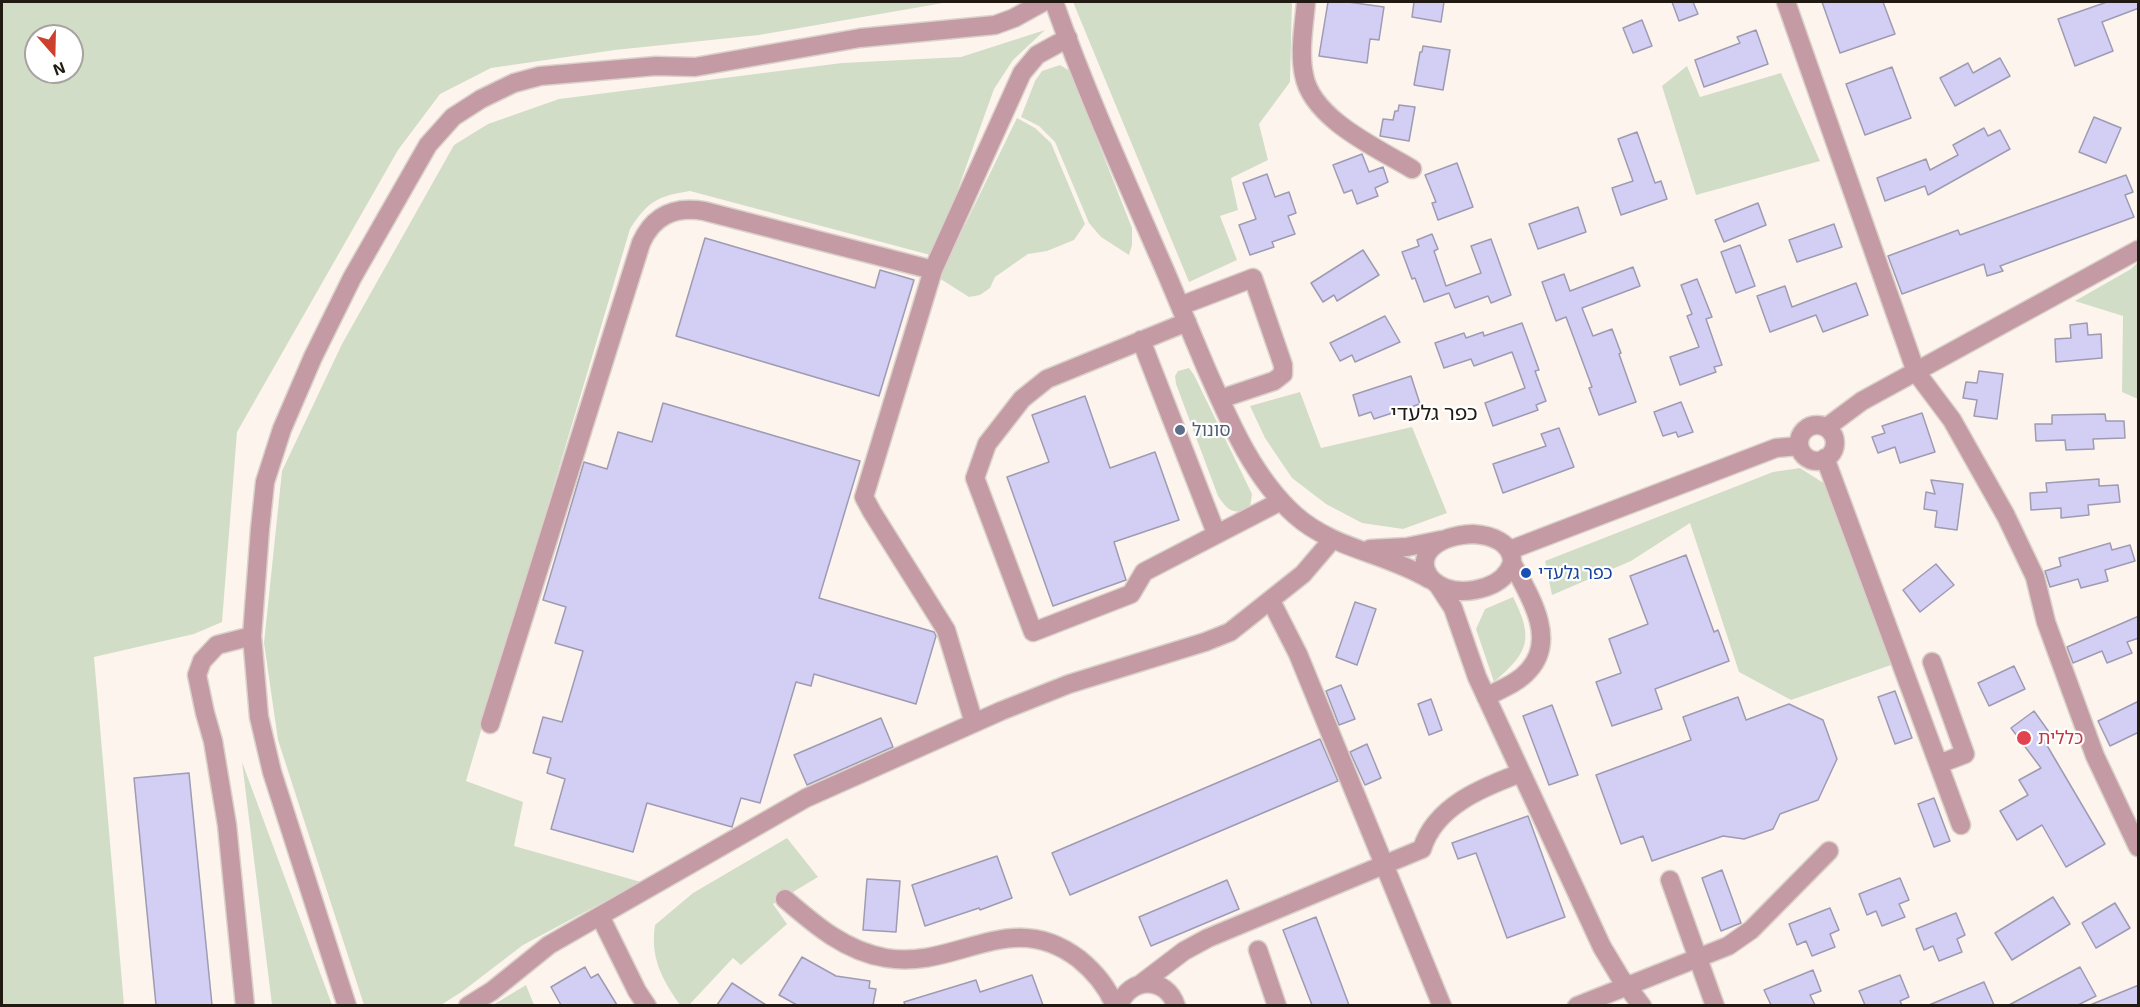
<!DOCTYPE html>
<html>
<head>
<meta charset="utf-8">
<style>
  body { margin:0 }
  #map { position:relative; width:2140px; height:1007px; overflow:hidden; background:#fdf5ed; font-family:"Exo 2",sans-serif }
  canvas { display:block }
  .frame { position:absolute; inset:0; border:3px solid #201a12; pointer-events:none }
  .north { position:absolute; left:24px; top:24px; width:60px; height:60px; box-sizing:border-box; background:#fff; border:2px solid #a6a3a0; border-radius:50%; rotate:160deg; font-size:16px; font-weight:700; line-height:24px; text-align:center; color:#201a12 }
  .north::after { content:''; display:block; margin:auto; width:21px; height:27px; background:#cc402e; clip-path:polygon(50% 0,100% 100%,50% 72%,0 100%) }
</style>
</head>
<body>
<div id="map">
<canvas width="2140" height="1007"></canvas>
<div class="frame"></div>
<div class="north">N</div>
</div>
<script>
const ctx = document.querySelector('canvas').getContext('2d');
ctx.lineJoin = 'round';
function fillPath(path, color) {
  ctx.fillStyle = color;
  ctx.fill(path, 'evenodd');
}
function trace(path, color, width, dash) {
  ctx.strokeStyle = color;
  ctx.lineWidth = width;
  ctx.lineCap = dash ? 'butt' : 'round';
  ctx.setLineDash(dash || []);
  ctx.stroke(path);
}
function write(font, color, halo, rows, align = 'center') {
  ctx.font = font + ' "Exo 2","Noto Sans Hebrew",sans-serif';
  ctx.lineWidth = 4.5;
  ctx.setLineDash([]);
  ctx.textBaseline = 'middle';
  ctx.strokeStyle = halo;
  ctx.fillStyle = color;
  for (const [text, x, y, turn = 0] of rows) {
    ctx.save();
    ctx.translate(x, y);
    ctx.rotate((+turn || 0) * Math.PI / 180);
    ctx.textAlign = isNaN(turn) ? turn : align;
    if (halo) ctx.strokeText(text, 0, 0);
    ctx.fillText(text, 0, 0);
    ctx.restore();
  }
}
fillPath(new Path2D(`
  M2 2H949L759 35 615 50 491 68 440 94 398 150 237 432 222 622 194 634 94 657 124 1005H2ZM36 36H72V72H36Z
  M1073 2H1292L1290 82 1259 124 1268 160 1231 178 1238 210 1220 216 1237 260 1189 282Z
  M1045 30 1013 60 994 89 934 256 690 191C658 196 648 201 630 229L466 781 523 802 514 846 641 882 523 945 463 991 441 1005H364L278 740 264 643 282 471 342 344 454 145 488 124 559 99 842 63 961 57Z
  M1060 65 1070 71 1132 228V245L1129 255 1101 237 1089 223 1055 142 1039 126 1021 117 1035 81 1042 71Z
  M1687 66 1700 97 1781 73 1820 161 1696 195 1662 86Z
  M1017 118 1035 128 1051 143 1085 224 1074 240 1047 251 1028 254 995 277 990 288 980 295 969 297 939 278Z
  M2138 262V399L2122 392 2123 316 2075 301 2131 269Z
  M1189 368 1194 375 1252 494 1250 508C1234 516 1227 510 1218 496L1176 384 1175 376 1178 371Z
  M1300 392 1321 448 1412 427 1447 513 1403 529 1362 523 1326 504 1292 478 1265 438 1250 406Z
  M1800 468 1825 484 1891 665 1791 700 1739 672 1690 523 1631 561 1552 595 1545 561 1773 472Z
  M1513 597C1534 639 1529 652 1494 682L1476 629 1485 609Z
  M242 762 332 1005H272Z
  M787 838 818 877 773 904 787 924 741 965 733 958 689 1005H680C662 979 650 958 655 925L693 893Z
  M526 985 534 1005H493Z`), '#d2ddc7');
const building = new Path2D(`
  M1328 2H1348L1384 7 1379 40 1370 39 1367 63 1319 56Z
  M1414 2H1444L1441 22 1412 17Z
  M1672 2H1693L1698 14 1679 21Z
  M1822 2H1883L1895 34 1840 53Z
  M2107 2H2139V8L2102 22 2113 51 2075 66 2058 19Z
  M1642 20 1652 46 1633 53 1623 28Z
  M1756 30 1768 64 1704 87 1695 60 1740 43 1737 37Z
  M1423 46 1450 50 1443 90 1414 85 1420 52H1422Z
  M2000 58 2010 76 1955 106 1940 78 1968 63 1973 73Z
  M1892 67 1911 118 1865 135 1846 84Z
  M1399 105 1415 107 1409 141 1380 136 1383 119 1393 120 1395 111H1398Z
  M2094 117 2121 128 2106 163 2079 152Z
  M1984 128 1988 136 2000 130 2010 149 1928 195 1925 186 1885 201 1877 178 1926 159 1930 170 1958 155 1953 145Z
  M1637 132 1655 183 1661 181 1667 199 1621 215 1612 188 1633 181 1618 139Z
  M1362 154 1369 172 1383 167 1388 182 1375 188 1378 196 1357 204 1352 190 1344 193 1333 165Z
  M1457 163 1473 207 1438 220 1432 203 1436 202 1425 175Z
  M1267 174 1275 197 1289 192 1296 213 1288 216 1295 234 1272 242 1274 247 1250 255 1239 225 1256 219 1243 183Z
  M2126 175 2133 192 2125 195 2134 217 2000 266 2003 271 1987 276 1984 264 1902 294 1888 256 1958 230 1960 235Z
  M1758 203 1766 225 1724 242 1715 220Z
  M1578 207 1586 232 1538 249 1529 224Z
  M1834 224 1842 247 1797 262 1789 240Z
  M1432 234 1438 249 1434 251 1446 286 1481 273 1471 246 1491 239 1511 295 1491 303 1488 296 1455 308 1449 293 1424 302 1415 278 1412 279 1402 252 1419 246 1417 240Z
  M705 238 875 288 880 270 914 280 879 396 676 336Z
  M1740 245 1755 286 1736 293 1721 252Z
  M1363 250 1379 275 1337 301 1334 295 1323 302 1311 283Z
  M1633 267 1640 286 1582 308 1593 336 1612 329 1621 353 1619 354 1636 402 1599 415 1589 388 1592 387 1566 317 1556 321 1542 282 1564 274 1570 291Z
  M1697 279 1712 317 1706 319 1722 365 1714 367 1716 372 1680 385 1670 357 1699 347 1687 316 1692 314 1681 285Z
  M1856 283 1868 315 1823 332 1816 315 1770 332 1757 296 1785 286 1792 307Z
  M1385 316 1400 342 1355 362 1352 355 1340 361 1330 343Z
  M1522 323 1539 370 1535 371 1546 401 1536 405 1538 410 1493 426 1485 403 1525 388 1512 352 1474 366 1471 359 1444 368 1435 343 1464 333 1466 338 1483 332 1484 336Z
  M2087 323 2088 335 2101 334 2102 358 2056 362 2055 339 2071 338 2070 325Z
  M1979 371 2003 374 1997 419 1974 416 1977 400 1963 398 1966 382 1977 383Z
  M1411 376 1420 404 1374 419 1371 412 1359 416 1353 395Z
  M1085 396 1110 468 1155 452 1179 520 1114 542 1126 580 1053 606 1007 477 1049 462 1032 415Z
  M1681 402 1693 432 1678 437 1676 432 1663 436 1654 412Z
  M663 403 860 461 819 598 934 632 936 636 916 704 814 674 811 686 796 682 760 803 741 798 732 827 647 803 633 852 551 829 565 779 547 773 551 758 533 753 543 717 562 722 583 651 555 643 566 607 543 600 584 462 607 469 618 432 652 442Z
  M1922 413 1935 452 1900 463 1895 447 1878 453 1872 437 1885 433 1882 426Z
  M2105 414 2106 421H2124L2125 438 2093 439 2094 449 2066 450 2065 440 2036 441 2035 424H2052V415Z
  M1559 428 1574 467 1503 493 1493 464 1546 446 1541 434Z
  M2099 479V486L2118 485 2120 502 2088 505 2089 515 2061 518V508L2031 510 2030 493 2047 492 2046 483Z
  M1931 480 1963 484 1957 530 1935 527 1937 511 1924 509 1926 492 1935 494Z
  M2110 543 2112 550 2130 545 2135 561 2105 570 2108 581 2081 588 2078 579 2050 587 2045 571 2061 566 2059 558Z
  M1686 555 1714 632 1718 630 1729 661 1655 689 1662 709 1612 726 1596 682 1621 673 1609 639 1648 624 1630 576Z
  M1936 564 1954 585 1920 612 1903 590Z
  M1355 602 1376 609 1357 665 1336 657Z
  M2139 616V638L2127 642 2132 653 2107 663 2102 651 2073 663 2067 647Z
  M2014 666 2025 689 1989 706 1978 683Z
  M1341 685 1355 719 1339 725 1326 691Z
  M1895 691 1912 738 1895 744 1878 697Z
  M1738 697 1746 720 1789 704 1823 720 1837 759 1818 800 1780 814 1773 829 1744 839 1723 836 1652 861 1643 836 1621 844 1596 775 1691 740 1683 717Z
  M1431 699 1442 730 1429 735 1418 704Z
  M2139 701V732L2110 746 2098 721Z
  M1552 705 1578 775 1549 785 1523 716Z
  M2034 711 2049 732 2042 737 2105 844 2066 867 2042 825 2017 840 2000 811 2028 795 2019 780 2041 768 2011 728Z
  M881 718 893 747 807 785 794 755Z
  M1320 739 1338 781 1070 895 1052 853Z
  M1367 744 1381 778 1365 785 1350 752Z
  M189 773 212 1005H156L134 778Z
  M1934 798 1950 841 1934 847 1918 804Z
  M1528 816 1565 917 1507 938 1476 853 1458 859 1452 843Z
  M997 856 1012 898 980 910 979 908 925 926 912 885Z
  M1722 870 1741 923 1721 931 1702 878Z
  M1900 878 1909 900 1899 904 1905 917 1882 926 1876 911 1867 915 1859 894Z
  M867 879 900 881 896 932 863 930Z
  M1227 880 1239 909 1151 946 1139 917Z
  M2053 897 2070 924 2012 960 1995 933Z
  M2115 903 2130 928 2096 948 2082 923Z
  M1830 908 1839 930 1830 934 1835 947 1812 956 1806 941 1797 945 1789 924Z
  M1956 913 1965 935 1957 939 1962 952 1939 961 1933 946 1924 950 1916 929Z
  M1316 917 1349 1005H1312L1283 930Z
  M802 957 836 976 870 981 869 988 876 989 873 1005H797L779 995Z
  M585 967 591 978 598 974 617 1005H561L551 987Z
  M2080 967 2096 996 2078 1005H2009Z
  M1813 970 1821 991 1810 995 1815 1005H1771L1764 990Z
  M1032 975 1043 1005H905L904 1002 976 980 980 992Z
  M1900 975 1909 997 1900 1001 1902 1005H1865L1859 991Z
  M1984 982 1994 1005H1929Z
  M732 983 766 1005H717Z
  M2139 985V1005H2090Z`);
fillPath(building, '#d3cef4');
trace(building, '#9e9bb3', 1.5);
const minor = new Path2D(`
  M1054 2C1087 95 1128 185 1167 275 1180 306 1193 337 1206 368 1229 420 1252 476 1295 515 1333 549 1386 553 1429 579
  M1306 2C1304 25 1299 52 1304 75 1312 119 1377 148 1412 169
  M1786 2 1916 372 1952 420 2006 516 2035 577 2046 622 2095 756 2138 847
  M1180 306 1253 278 1283 365V374L1274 381 1220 399
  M1187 322 1047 379 1022 399 987 444 975 478 1033 632 1131 594 1144 572 1281 501
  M1141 340 1216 533
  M1799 443a18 18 0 1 1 36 0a18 18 0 1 1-36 0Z
  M1827 427 1862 401 2138 250
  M1825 458 1961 825
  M1473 534C1490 535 1513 542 1512 563 1508 575 1498 583 1486 587 1422 608 1394 538 1473 534Z
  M1370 549 1407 547 1441 540
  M1510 550 1776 448 1799 446
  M1438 585 1453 608 1477 677 1602 947 1620 977 1642 1006
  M1271 601 1298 654 1442 1006
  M1932 662 1965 754 1939 764
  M1486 697C1501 689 1518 683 1529 670 1558 638 1528 593 1512 563
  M974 723 946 630 872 512 864 497 933 270 1022 73 1037 55 1068 38
  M490 724 641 243C653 216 674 206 704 211L933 270
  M1670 880 1715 1006
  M785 899C815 925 845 951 886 958 957 970 1010 906 1079 959 1095 972 1107 986 1115 1006
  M600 916 637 991 647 1006
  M1258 950 1277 1006
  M1142 983 1184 951 1208 938 1422 849C1435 806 1483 787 1521 773
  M245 1006 227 825 213 741 205 713 197 675 202 661 217 645 252 636
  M347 1006 272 772 259 717 252 636 260 529 265 482 282 429 313 357 352 278 428 145 453 117 481 99 514 83 540 76 656 66 695 67 860 38 995 25 1014 18 1043 2
  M468 1006 492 991 549 945 806 798 1001 711 1069 684 1205 642 1230 632 1303 574 1332 540
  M1119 1006C1129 976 1167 976 1176 1006
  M1577 1006 1728 946 1751 930 1829 851`);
trace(minor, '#dad2ca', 21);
trace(minor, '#c49ba4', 18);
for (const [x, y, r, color] of [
  [1180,430,6,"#5c6f8a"],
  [1526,573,6,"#1a4fb4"],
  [2024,738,8,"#e0444e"]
]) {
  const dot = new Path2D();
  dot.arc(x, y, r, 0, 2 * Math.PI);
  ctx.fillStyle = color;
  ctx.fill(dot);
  trace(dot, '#fff', 2);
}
write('18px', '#4e5e75', '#fff', [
  ["סונול",1192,430]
], 'left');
write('18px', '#164399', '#fff', [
  ["כפר גלעדי",1538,573]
], 'left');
write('18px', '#be3a42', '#fff', [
  ["כללית",2038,738]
], 'left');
write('21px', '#201a12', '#fff', [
  ["כפר גלעדי",1434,413]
]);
</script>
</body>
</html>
